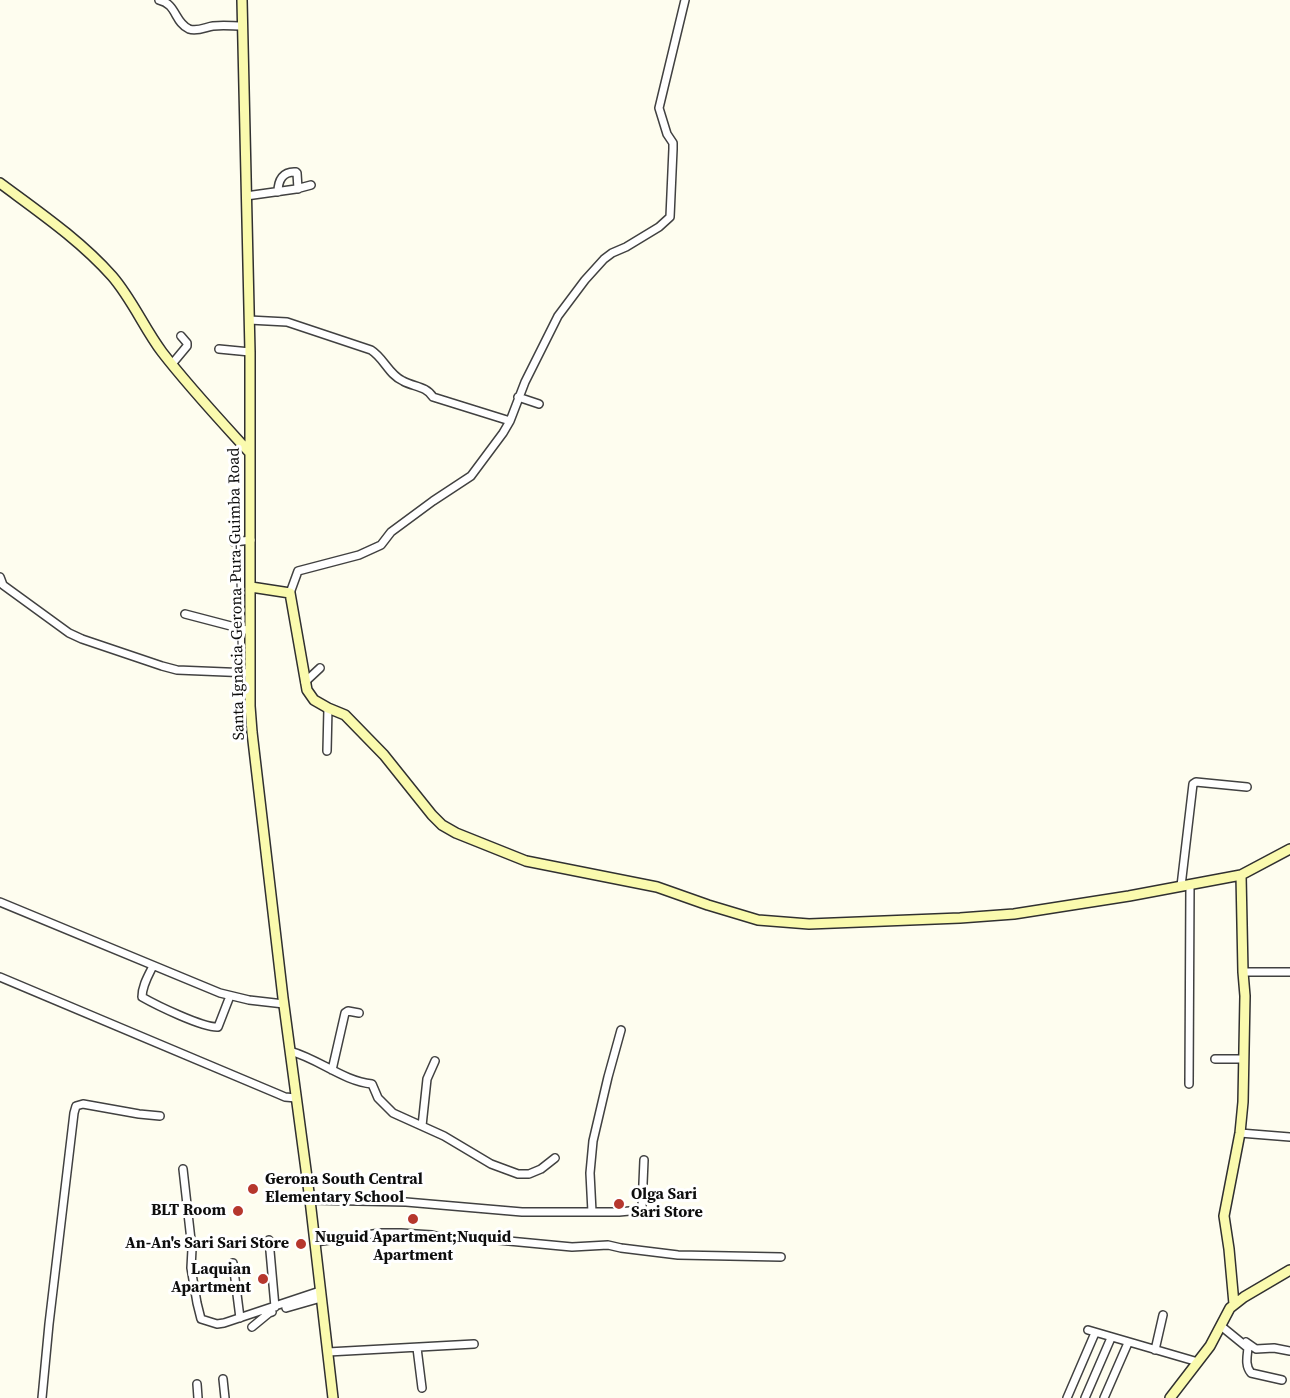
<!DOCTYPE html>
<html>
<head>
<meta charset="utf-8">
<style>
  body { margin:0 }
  canvas { display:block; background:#fefdef }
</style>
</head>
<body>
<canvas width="1290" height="1398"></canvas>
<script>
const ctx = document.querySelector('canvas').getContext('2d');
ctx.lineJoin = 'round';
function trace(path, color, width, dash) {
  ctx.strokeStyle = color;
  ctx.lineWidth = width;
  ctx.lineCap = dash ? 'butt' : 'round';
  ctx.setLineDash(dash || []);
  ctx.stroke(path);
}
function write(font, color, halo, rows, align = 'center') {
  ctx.font = font + ' "Source Serif 4",serif';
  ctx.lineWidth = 6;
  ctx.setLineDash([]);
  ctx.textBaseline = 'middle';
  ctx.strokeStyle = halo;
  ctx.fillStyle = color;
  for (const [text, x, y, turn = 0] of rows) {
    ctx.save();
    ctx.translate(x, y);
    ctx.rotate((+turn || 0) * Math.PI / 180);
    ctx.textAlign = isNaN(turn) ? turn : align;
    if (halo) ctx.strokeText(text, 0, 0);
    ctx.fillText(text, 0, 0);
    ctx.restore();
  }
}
const street = new Path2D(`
  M159 0C177 4 174 22 189 29 197 32 206 27 213 26 223 25 233 26 243 26
  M278 192C278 180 283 171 296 172L297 173 298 189
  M246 196 296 189 311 185
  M249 320 287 322 371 350C384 358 389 375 403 381 414 387 426 386 433 397L510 421
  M219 349 250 352
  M172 364 187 346V343L181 336
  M518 397 539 404
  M234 542 251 540
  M0 577 3 585 69 633 82 639 162 666 177 670 250 673
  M290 593 298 571 359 555 381 545 391 532 433 501 471 476 503 433 510 421 525 382 558 316 585 280 604 259 612 253 626 247 659 227 670 217 673 149V143L667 134 659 108 685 0
  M185 614 250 631
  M305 682 320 668
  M327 751 328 708
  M1181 886 1193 784 1196 782 1247 787
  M0 902 220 993 249 1000 284 1004
  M153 966C148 976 142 986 142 997 156 1005 203 1028 218 1027L230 996
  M1243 972H1290
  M0 977 278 1094 285 1097 296 1098
  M290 1051C319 1059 343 1081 372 1084L378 1098 393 1113 444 1136 491 1164 518 1174H529L541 1169 555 1158
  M1215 1059H1244
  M332 1070 345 1013 348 1011 359 1013
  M1189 1084 1190 884
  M422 1126 427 1079 435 1061
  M1240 1133 1290 1137
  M183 1169 192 1249 191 1268 197 1303 201 1319 217 1324 224 1323 320 1291
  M310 1200 406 1202 522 1212H619L640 1210 642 1207 644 1160
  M592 1212 590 1173 593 1141 608 1077 621 1030
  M269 1240 275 1307
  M315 1242 380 1233H401L432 1235 445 1238H477L572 1247 608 1245 621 1248 678 1255 781 1257
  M233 1263 240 1318
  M286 1308 321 1298
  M1221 1326 1248 1348C1247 1357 1245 1366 1251 1373L1282 1380
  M252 1327 269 1313 272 1312
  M1088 1330 1198 1362
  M1246 1342 1256 1349 1274 1348 1290 1351
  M417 1348 422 1388
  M1155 1350 1163 1315
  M328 1352 474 1344
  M223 1379 225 1398
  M197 1384 198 1398
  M42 1398 49 1324 74 1113 76 1106 83 1104 139 1114 160 1116
  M1067 1398 1095 1333
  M1085 1398 1111 1338
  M1104 1398 1128 1343`);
const secondary = new Path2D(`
  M242 0 250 352V706L252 732 283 998 310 1200 333 1398
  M0 183C39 212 80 240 112 276 132 299 144 328 162 352 189 387 219 419 249 452
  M251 587 290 593 307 690 314 700 328 708 345 715 384 755 432 815 442 825 456 833 526 861 657 887 708 905 758 920 809 924 960 918 1014 914 1129 896 1241 875
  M1234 1304 1229 1249 1224 1216 1240 1133 1243 1102 1245 996 1243 972 1241 875 1290 849
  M1170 1398 1210 1346 1230 1308 1244 1297 1290 1270`);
trace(street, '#414141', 10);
trace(secondary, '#303030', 12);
trace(street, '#fff', 7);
trace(secondary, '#fafaae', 9);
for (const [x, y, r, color] of [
  [253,1189,6,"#b6372d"],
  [619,1204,6,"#b6372d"],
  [238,1211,6,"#b6372d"],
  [413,1219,6,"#b6372d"],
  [301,1244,6,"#b6372d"],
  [263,1279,6,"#b6372d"]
]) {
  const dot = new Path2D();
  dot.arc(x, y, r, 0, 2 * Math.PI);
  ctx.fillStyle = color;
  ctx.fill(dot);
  trace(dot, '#fff', 2);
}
write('16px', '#0e0e0e', '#fff', [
  ["Santa Ignacia-Gerona-Pura-Guimba Road",237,594,-91]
]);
write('bold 16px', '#0e0e0e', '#fff', [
  ["Gerona South Central",265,1180,"left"],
  ["Elementary School",265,1198,"left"],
  ["Olga Sari",631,1195,"left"],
  ["Sari Store",631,1213,"left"],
  ["BLT Room",226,1211],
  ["Nuguid Apartment;Nuquid",413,1238,"center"],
  ["Apartment",413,1256,"center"],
  ["An-An's Sari Sari Store",289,1244],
  ["Laquian",251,1270],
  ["Apartment",251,1288]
], 'right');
</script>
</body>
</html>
